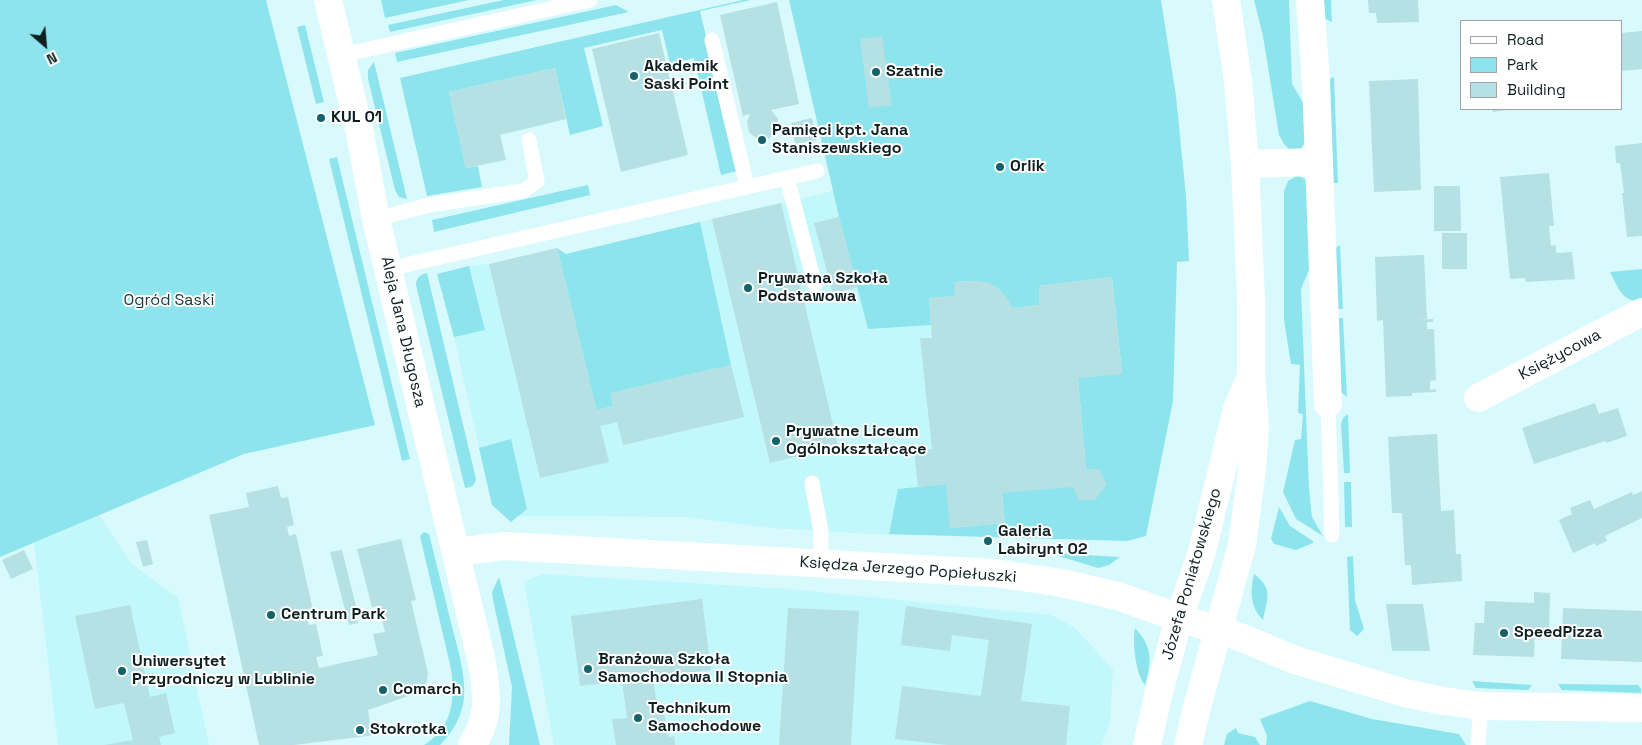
<!DOCTYPE html>
<html>
<head>
<meta charset="utf-8">
<style>
  body { margin:0 }
  #map { position:relative; width:1642px; height:745px; overflow:hidden; background:#d8fafd; font-family:"Space Grotesk",sans-serif }
  canvas { display:block }
  .legend { position:absolute; left:1460px; top:20px; width:162px; height:90px; box-sizing:border-box; background:#fff; border:1px solid #9fa5a6; margin:0; padding:6px 9px; list-style:none; font-size:15px; color:#0e1f20 }
  .legend li { display:flex; align-items:center; gap:10px; height:25px }
  .legend b { width:25px; border:1px solid #9fa5a6 }
  .north { position:absolute; left:20px; top:20px; width:50px; height:50px; -webkit-text-stroke:4px #fff; paint-order:stroke; rotate:153deg; font-size:14px; font-weight:700; line-height:20px; text-align:center; color:#0e1f20 }
  .north::after { content:''; display:block; margin:auto; width:18px; height:22px; background:#0e1f20; clip-path:polygon(50% 0,100% 100%,50% 72%,0 100%) }
</style>
</head>
<body>
<div id="map">
<canvas width="1642" height="745"></canvas>
<ul class="legend">
<li><b style="height:6px;background:#fff"></b>Road</li>
<li><b style="height:14px;background:#8ee4ed"></b>Park</li>
<li><b style="height:14px;background:#b5e0e4"></b>Building</li>
</ul>
<div class="north">N</div>
</div>
<script>
const ctx = document.querySelector('canvas').getContext('2d');
ctx.lineJoin = 'round';
function fillPath(path, color) {
  ctx.fillStyle = color;
  ctx.fill(path, 'evenodd');
}
function trace(path, color, width, dash) {
  ctx.strokeStyle = color;
  ctx.lineWidth = width;
  ctx.lineCap = dash ? 'butt' : 'round';
  ctx.setLineDash(dash || []);
  ctx.stroke(path);
}
function write(font, color, halo, rows, align = 'center') {
  ctx.font = font + ' "Space Grotesk",sans-serif';
  ctx.lineWidth = 4;
  ctx.setLineDash([]);
  ctx.textBaseline = 'middle';
  ctx.strokeStyle = halo;
  ctx.fillStyle = color;
  for (const [text, x, y, turn = 0] of rows) {
    ctx.save();
    ctx.translate(x, y);
    ctx.rotate((+turn || 0) * Math.PI / 180);
    ctx.textAlign = isNaN(turn) ? turn : align;
    if (halo) ctx.strokeText(text, 0, 0);
    ctx.fillText(text, 0, 0);
    ctx.restore();
  }
}
fillPath(new Path2D(`
  M833 191 858 287 1126 259 1127 541 870 534 770 528 686 517 513 516 502 512 492 505 454 337 437 274 469 266 489 264 557 248 566 254Z
  M99 515 132 564 178 598 209 745H58L34 543Z
  M542 574 789 589 1051 615 1074 627 1113 669 1110 722 1102 745H554L524 582Z`), '#c2f7fc');
fillPath(new Path2D(`
  M0 0H266L375 425 244 454 0 557Z
  M381 0H469L385 18Z
  M503 0H537L390 32 388 25Z
  M743 0H751L700 11 738 171 721 175 694 58 670 64 662 30 584 48 603 126 570 135 555 68 449 92 466 168 478 166 482 187 427 196 400 78Z
  M789 0H1161L1176 96 1186 196 1189 261 1177 262 1173 401 1146 536 1127 541 889 534 898 489 946 484 951 528 1005 523 1002 493 1086 469 1078 378 1122 373 1112 277 1039 286V305L1012 308C999 280 982 280 955 282V296L929 298 931 325 868 329 839 217Z
  M1254 0H1289L1292 84 1304 104 1306 142 1300 149 1290 150 1284 144 1279 135 1263 36Z
  M1323 0H1331L1332 22 1325 19Z
  M616 5 629 12 397 62 395 53Z
  M305 25 324 102 316 104 297 27Z
  M374 62 376 70 407 199 399 197 395 190 368 79V70Z
  M1334 77 1338 183H1331L1327 82 1331 78Z
  M337 157 410 459 402 461 329 159Z
  M1298 175 1306 180 1311 265 1301 289 1309 489 1312 517 1323 536 1296 519 1283 492 1295 440 1301 439 1303 414 1298 413 1300 365 1291 364 1284 320V191L1288 181Z
  M588 185 590 195 434 232 432 220Z
  M700 222 731 365 611 393 613 406 597 410V412L557 248 566 254Z
  M1338 246H1340L1343 309H1337L1334 250Z
  M469 266 485 330 454 337 437 274Z
  M1642 269V301C1622 303 1618 287 1610 272Z
  M427 273 476 479C474 486 472 487 465 488L416 285C416 278 421 274 427 273Z
  M1337 318H1343L1347 397 1341 392 1340 387Z
  M1348 414 1350 473H1344L1341 424 1343 418Z
  M511 439 527 509 511 522 492 505 479 448Z
  M1344 482H1351L1352 527H1345Z
  M1279 507 1290 526 1313 541V543L1296 550 1274 544 1271 539Z
  M424 532 429 534C436 563 444 593 451 623 457 647 466 673 464 698 462 716 453 732 440 745H424C453 727 455 700 451 669L420 536Z
  M1049 553 1120 557 1109 565 1098 568Z
  M1353 556 1355 600 1364 629 1357 636 1350 630 1347 557Z
  M1254 574C1274 589 1267 599 1263 620 1250 607 1250 591 1254 574Z
  M499 577 504 596 540 745H509L512 687 493 600 492 592Z
  M1135 628C1153 647 1152 662 1145 685 1136 676 1132 641 1135 628Z
  M1472 681 1532 685 1528 690 1476 688Z
  M1558 684 1638 685 1641 689V693L1562 690Z
  M1310 701 1372 719 1459 734 1466 745H1266L1267 736 1260 719Z
  M1236 728 1238 733 1255 737 1260 745H1224L1227 734Z`), '#8ee4ed');
fillPath(new Path2D(`
  M1368 0H1418L1419 22 1377 23 1376 13H1369Z
  M777 2 799 104 771 110 778 119V129L770 138 762 140 757 139 749 132 747 122 750 114 743 116 720 15Z
  M1642 31V69L1621 71V33Z
  M659 33 688 155 621 172 592 49Z
  M882 36 892 105 869 108 860 39Z
  M555 68 566 119 500 135 506 160 466 168 449 92Z
  M1418 79 1421 190 1374 192 1369 81Z
  M1492 109H1507V110L1493 112Z
  M812 118 817 140 795 144 791 123Z
  M1642 143V236L1627 237 1622 193H1624L1620 163H1616L1615 146Z
  M1549 173 1554 226H1549L1551 246 1556 245V253L1572 252 1575 279 1526 282 1525 278 1510 279 1500 177Z
  M1434 186H1460L1461 231H1434Z
  M781 203 838 446 770 463 712 219Z
  M839 217 858 287 833 294 814 223Z
  M1442 233H1467V269H1442Z
  M557 248 597 412V410L613 406 611 393 731 365 744 417 623 445 617 422 600 426 609 462 540 478 489 264Z
  M1424 255 1427 319 1409 320 1433 319V322H1427V329H1434L1436 380 1430 381V390L1436 389V392L1412 393V396L1386 397 1383 320 1377 321 1375 257Z
  M1112 277 1122 374 1078 378 1086 469H1099L1107 484 1095 500H1079L1073 487 1002 493 1005 523 950 528 946 484 918 487 914 451 932 449 920 338H932L929 298 955 296 954 282 974 281 990 283 1006 296 1012 308 1039 305V286Z
  M1595 403 1599 414 1618 408 1627 436 1606 443 1605 441 1534 464 1522 428Z
  M1437 434 1441 511 1454 510 1456 554H1461L1462 581 1412 585 1411 565H1405L1402 513H1392L1388 437Z
  M278 486 281 498 288 497 294 525 287 527 289 536 296 534 314 615 307 616 309 625 316 624 323 656 316 657 319 668 378 655 373 634 385 632 379 606 372 607 357 549 401 539 416 600 411 601 428 673 427 681 422 690 417 693 368 710 371 730 375 729 376 735 294 745H259L209 515 249 507 246 493Z
  M1642 491V518L1605 536 1607 541 1596 546 1595 543 1573 553 1559 520 1572 514 1570 508 1590 500 1594 509 1632 492 1633 495Z
  M147 540 153 564 143 567 136 542Z
  M24 550 33 569 11 579 2 560Z
  M342 550 357 610 355 611 358 623 349 625 330 552Z
  M1534 592 1550 593 1549 628H1535L1534 657 1473 655 1475 623H1484L1485 601 1534 603Z
  M702 599 711 670 653 677 658 713 664 712 667 734H668L669 737 674 736 675 745H616L612 719 627 718 622 681 580 686 571 616Z
  M1386 604H1423L1430 651H1392Z
  M130 605 150 697 166 693 175 733 159 737 161 745H104L133 740 124 703 95 709 75 616Z
  M906 606 1032 624 1021 701 1070 706 1066 745H947L895 739 902 686 981 696 989 640 952 635 950 651 901 645Z
  M788 608 859 611 851 745H779Z
  M1563 608 1642 611V662L1561 659Z`), '#b5e0e4');
trace(new Path2D(`
  M712 40 747 186
  M342 55 590 0
  M787 178 815 285
  M376 219 429 205 523 191 537 181 529 140
  M388 269 817 171
  M1328 404 1332 535
  M812 483 821 531V564
  M1478 745 1481 706`), '#fff', 15);
trace(new Path2D(`
  M328 0 359 129 376 219 482 663C487 694 491 717 472 745
  M1310 0 1316 82 1328 404
  M1245 164 1318 162
  M1478 398 1642 312
  M457 552 504 546 994 573 1062 583 1118 596 1179 618 1240 637 1295 660 1405 693 1444 701 1481 706 1642 708`), '#fff', 28);
trace(new Path2D(`
  M1147 745 1158 696 1179 618 1201 555 1237 409 1249 381
  M1188 745 1197 707 1242 545 1252 470 1255 426 1251 375V300L1245 164 1238 81 1226 0`), '#fff', 28);
for (const [x, y, r, color] of [
  [876,72,5,"#14636a"],
  [634,76,5,"#14636a"],
  [321,118,5,"#14636a"],
  [762,140,5,"#14636a"],
  [1000,167,5,"#14636a"],
  [748,288,5,"#14636a"],
  [776,441,5,"#14636a"],
  [988,541,5,"#14636a"],
  [271,615,5,"#14636a"],
  [1504,633,5,"#14636a"],
  [588,669,5,"#14636a"],
  [122,671,5,"#14636a"],
  [383,690,5,"#14636a"],
  [638,718,5,"#14636a"],
  [360,730,5,"#14636a"]
]) {
  const dot = new Path2D();
  dot.arc(x, y, r, 0, 2 * Math.PI);
  ctx.fillStyle = color;
  ctx.fill(dot);
  trace(dot, '#fff', 2);
}
write('bold 16px', '#0e1f20', '#fff', [
  ["Akademik",644,67],
  ["Saski Point",644,85],
  ["Szatnie",886,72],
  ["KUL 01",331,118],
  ["Pamięci kpt. Jana",772,131],
  ["Staniszewskiego",772,149],
  ["Orlik",1010,167],
  ["Prywatna Szkoła",758,279],
  ["Podstawowa",758,297],
  ["Prywatne Liceum",786,432],
  ["Ogólnokształcące",786,450],
  ["Galeria",998,532],
  ["Labirynt 02",998,550],
  ["Centrum Park",281,615],
  ["SpeedPizza",1514,633],
  ["Branżowa Szkoła",598,660],
  ["Samochodowa II Stopnia",598,678],
  ["Uniwersytet",132,662],
  ["Przyrodniczy w Lublinie",132,680],
  ["Comarch",393,690],
  ["Technikum",648,709],
  ["Samochodowe",648,727],
  ["Stokrotka",370,730]
], 'left');
write('16px', '#213a3d', '#fff', [
  ["Ogród Saski",169,301]
]);
write('16px', '#0e1f20', '#fff', [
  ["Aleja Jana Długosza",403,332,77],
  ["Księżycowa",1560,355,-28],
  ["Księdza Jerzego Popiełuszki",908,570,4],
  ["Józefa Poniatowskiego",1192,574,-74]
]);
</script>
</body>
</html>
